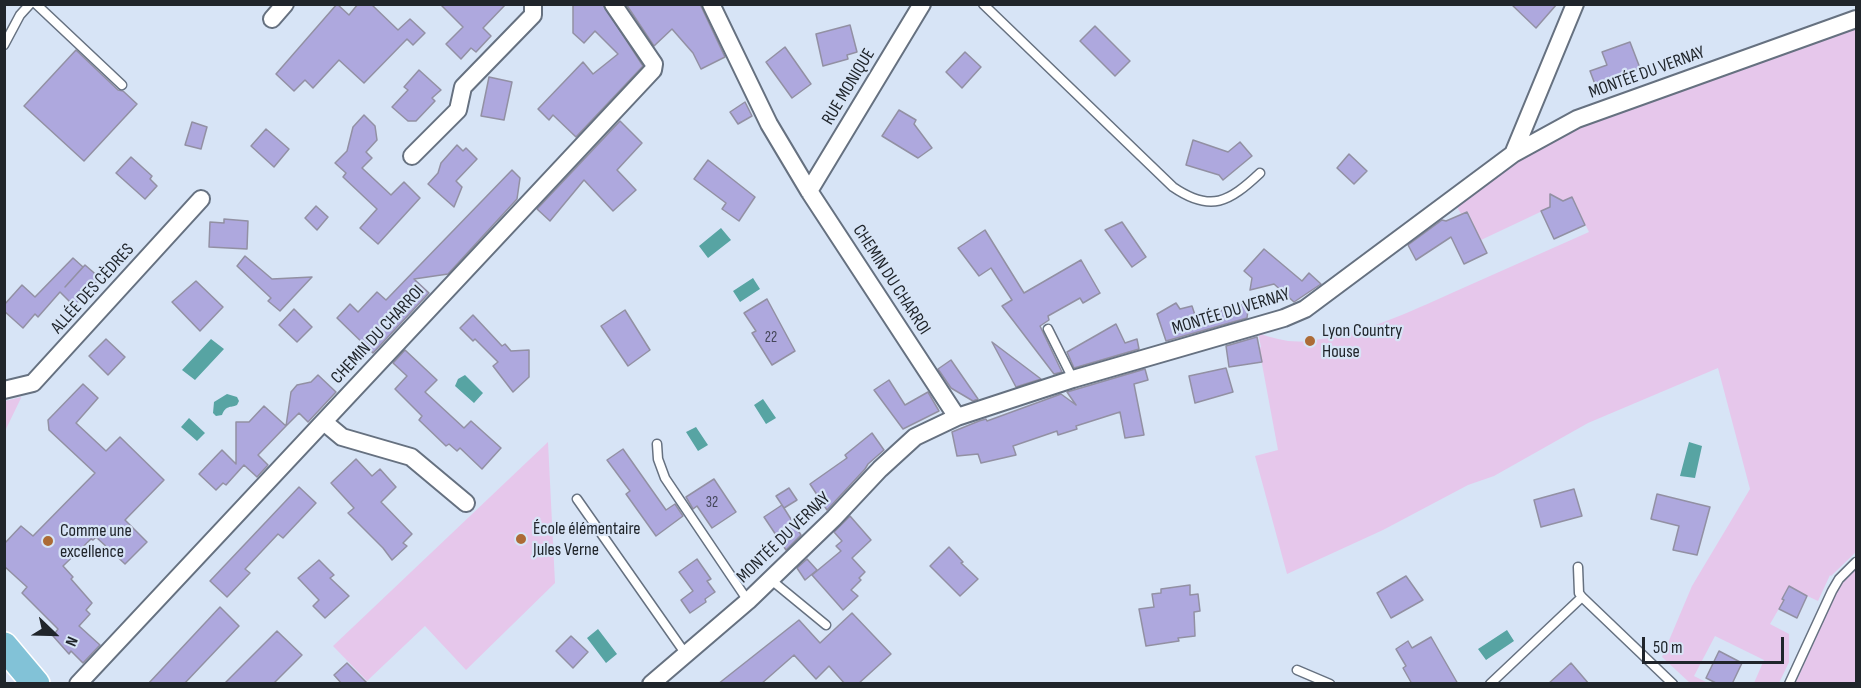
<!DOCTYPE html>
<html>
<head>
<meta charset="utf-8">
<style>
  body { margin:0 }
  #map { position:relative; width:1861px; height:688px; overflow:hidden; background:#d7e4f6; font-family:"Sofia Sans Condensed",sans-serif }
  canvas { display:block }
  .frame { position:absolute; inset:0; border:6px solid #20252b; pointer-events:none }
  .north { position:absolute; left:24px; top:604px; width:60px; height:60px; -webkit-text-stroke:4px #d7e4f6; paint-order:stroke; rotate:113deg; font-size:16px; font-weight:700; line-height:24px; text-align:center; color:#20252b }
  .north::after { content:''; display:block; margin:auto; width:21px; height:27px; background:#20252b; clip-path:polygon(50% 0,100% 100%,50% 72%,0 100%) }
  .scale { position:absolute; left:1642px; top:637px; width:142px; height:27px; box-sizing:border-box; border:3px solid #20252b; border-top:0; padding-left:8px; font-size:18px; line-height:21px; white-space:nowrap; color:#20252b; -webkit-text-stroke:4px #d7e4f6; paint-order:stroke }
</style>
</head>
<body>
<div id="map">
<canvas width="1861" height="688"></canvas>
<div class="frame"></div>
<div class="north">N</div>
<div class="scale">50 m</div>
</div>
<script>
const ctx = document.querySelector('canvas').getContext('2d');
ctx.lineJoin = 'round';
function fillPath(path, color) {
  ctx.fillStyle = color;
  ctx.fill(path, 'evenodd');
}
function trace(path, color, width, dash) {
  ctx.strokeStyle = color;
  ctx.lineWidth = width;
  ctx.lineCap = dash ? 'butt' : 'round';
  ctx.setLineDash(dash || []);
  ctx.stroke(path);
}
function write(font, color, halo, rows, align = 'center') {
  ctx.font = font + ' "Sofia Sans Condensed",sans-serif';
  ctx.lineWidth = 4.5;
  ctx.setLineDash([]);
  ctx.textBaseline = 'middle';
  ctx.strokeStyle = halo;
  ctx.fillStyle = color;
  for (const [text, x, y, turn = 0] of rows) {
    ctx.save();
    ctx.translate(x, y);
    ctx.rotate((+turn || 0) * Math.PI / 180);
    ctx.textAlign = isNaN(turn) ? turn : align;
    if (halo) ctx.strokeText(text, 0, 0);
    ctx.fillText(text, 0, 0);
    ctx.restore();
  }
}
fillPath(new Path2D(`
  M1856 26V552L1831 576 1830 575 1818 601 1788 587 1782 599 1784 600 1770 624 1789 634V662L1779 683H1754L1764 660 1715 636 1694 676 1708 683H1690L1662 657 1692 586 1750 489 1718 368 1588 423 1494 476 1468 485 1383 530 1287 574 1255 456 1278 450 1259 348 1261 347 1258 333C1275 339 1290 343 1307 341 1359 336 1407 313 1454 292 1499 272 1544 252 1589 232L1572 197 1557 204 1550 198V203L1553 206 1481 240 1470 233 1476 230 1468 212 1461 214 1455 203 1542 141 1590 121Z
  M21 397V398L5 431V401Z
  M548 442 555 583 466 670 425 626 367 681 333 646Z
  M1856 569V683L1795 684 1840 585Z`), '#e6c7eb');
fillPath(new Path2D(`
  M721 228 731 240 708 258 699 246Z
  M753 278 760 289 740 302 733 291Z
  M211 339 224 349 195 380 182 370Z
  M465 375 483 393 474 403 455 386 458 379Z
  M227 394 237 397 239 401 237 405C230 408 226 405 222 415L216 416 213 413 214 402Z
  M763 399 776 418 766 424 754 405Z
  M189 418 205 433 197 441 181 427Z
  M696 427 708 445 698 451 686 432Z
  M1689 442 1702 446 1695 478 1680 476Z
  M598 629 617 654 606 663 587 638Z
  M1507 630 1514 641 1486 660 1478 649Z`), '#57a4a3');
const building = new Path2D(`
  M337 4 349 15 358 4H371L398 30 410 19 425 33 413 45 407 39 364 83 339 60 313 88 305 80 294 91 276 74Z
  M440 4H506L483 28 491 36 476 52 471 48 461 59 446 44 463 27Z
  M573 4H603L643 66 576 137 553 115 549 120 538 109 583 62 593 74 618 54 595 31 584 43 573 33Z
  M626 4H700L725 57 701 69 693 53 672 29 654 46Z
  M1511 4H1557L1536 28Z
  M850 25 857 52 847 55 848 59 823 66 816 34Z
  M1095 26 1130 61 1115 76 1080 41Z
  M1630 42 1640 68 1596 87 1590 71 1607 65 1602 52Z
  M785 47 811 84 792 98 766 62Z
  M76 50 118 90 123 91 137 104 84 161 24 106Z
  M965 52 981 67 962 88 946 72Z
  M419 70 441 90 432 98 435 101 416 121H408L392 107 408 90 404 87Z
  M489 77 512 82 504 120 481 116Z
  M745 102 752 116 738 124 730 112Z
  M899 110 916 120 914 124 932 148 918 158 882 136Z
  M364 115 375 126 377 140 366 152 372 158 362 168 391 195 404 182 420 198 378 244 360 228 377 209 343 177 346 173 335 163 347 151 353 127Z
  M620 121 642 143 617 170 636 190 613 211 584 180 550 221 537 209Z
  M192 122 207 127 201 149 185 145Z
  M266 129 289 149 274 167 251 146Z
  M1193 140 1228 152 1240 142 1252 156 1223 180 1219 175 1186 165Z
  M457 145 463 151 466 148 477 159 456 181 462 187 454 207 428 184 438 173 441 163Z
  M1349 154 1367 171 1354 184 1337 168Z
  M131 157 152 176 150 179 157 186 145 199 116 173Z
  M708 160 755 197 739 221 722 209 726 203 694 179Z
  M512 170 520 178 517 199 448 274 414 279 429 293 373 353 337 318 350 304 358 312 377 292 386 300Z
  M1550 194 1563 201 1572 197 1585 225 1554 239 1541 211 1550 207Z
  M316 206 328 217 317 230 305 218Z
  M1467 212 1487 253 1464 264 1451 237 1416 260 1408 245 1442 220 1446 221Z
  M224 219 248 221 247 249 209 247 210 222 224 223Z
  M1122 222 1146 257 1132 267 1105 230Z
  M985 230 1024 293 1081 260 1100 293 1083 303 1080 298 1048 316 1049 320 1040 326 1062 372 1054 374 1002 306 1012 300 991 268 979 276 958 248Z
  M1264 249 1302 281 1309 273 1321 284 1294 302 1274 284 1250 290 1252 278 1244 271Z
  M245 256 272 279 312 277 280 311 268 301 271 298 237 266Z
  M73 258 83 267 65 287 85 265 100 278 74 306 60 292 38 317 35 314 23 328 4 311V305L22 285 35 297Z
  M196 281 223 307 200 331 172 302Z
  M767 299 795 351 772 365 752 333 756 331 744 313Z
  M1249 302 1247 318 1166 341 1157 314 1176 303 1180 309 1192 306 1196 318Z
  M294 309 312 327 297 342 279 325Z
  M625 310 650 350 628 366 601 326Z
  M473 315 502 346 505 344 511 351 529 350V377L513 392 493 366 498 362 475 339 473 341 460 328Z
  M1116 324 1125 343 1137 339 1139 349 1074 368 1067 352Z
  M1257 337 1262 362 1229 367 1226 346Z
  M106 339 125 357 108 375 89 356Z
  M992 342 1041 379 1016 387Z
  M405 350 437 380 425 392 464 428 471 421 501 448 482 469 460 448 457 451 449 444 446 446 419 420 422 416 395 389 407 376 393 363Z
  M951 360 978 399 973 401 951 388 938 369Z
  M1226 368 1233 392 1195 403 1189 376Z
  M1145 369 1148 380 1134 384 1144 435 1125 438 1120 412 1076 426 1077 429 1058 435 1057 431 1013 446 1016 455 981 463 978 454 957 456 952 432 979 421 986 419 987 421 1061 394 1076 405 1067 392Z
  M318 375 336 392 308 422 299 413 286 426 291 392 297 385 311 382Z
  M889 380 905 405 928 392 939 411 903 429 874 390Z
  M83 384 98 398 76 423 106 451 120 437 164 480 125 520 147 542 125 564 96 537 93 540 91 539 63 566 73 577 71 579 92 603 86 610 90 614 79 626 100 645 83 663 71 651 69 654 53 636 58 629 22 593 27 587 4 566V544L21 526 33 536 95 473 49 430 48 420Z
  M264 406 286 426 258 455 268 465 257 477 244 465 226 485 223 483 216 490 199 474 222 450 236 464V422H249Z
  M872 433 884 450 868 464 865 469 827 510 810 484 847 458 845 455Z
  M623 449 666 510 675 504 683 516 656 536 626 494 630 491 607 460Z
  M356 459 372 476 380 469 396 487 381 502 412 534 403 543 407 546 392 560 383 548 348 513 354 508 331 483Z
  M714 479 736 512 712 528 697 506 693 509 686 497Z
  M299 487 316 503 283 538 278 534 245 569 250 573 227 597 210 581Z
  M789 488 797 500 784 508 776 496Z
  M1574 489 1582 516 1541 527 1534 500Z
  M1657 494 1710 507 1697 555 1673 550 1679 526 1651 519Z
  M782 505 801 535 786 550 764 517Z
  M850 516 871 540 852 558 865 572 859 578 861 580 851 590 858 596 843 610 812 575 841 551 836 546 842 541 834 532Z
  M949 547 963 562 961 563 978 579 960 596 930 566Z
  M697 559 711 579 707 581 715 592 705 599 706 602 690 613 681 600 693 591 679 572Z
  M807 559 817 570 805 580 797 568Z
  M319 560 334 575 330 578 349 596 325 618 313 606 319 600 298 578Z
  M1406 576 1423 600 1391 618 1377 593Z
  M1190 585V595L1198 594 1200 611 1194 612 1195 636 1178 638 1179 641 1146 646 1139 609 1154 607 1152 594 1161 593V589Z
  M1789 586 1807 596 1797 618 1779 609 1784 600 1782 599Z
  M220 607 239 626 184 684H148Z
  M852 613 891 654 858 684H845L829 666 816 679 794 655 761 684H718L799 620 820 643Z
  M277 631 302 655 273 684H224Z
  M571 636 588 652 573 668 556 651Z
  M1431 637 1458 684H1412L1403 668 1406 666 1396 649 1408 641 1412 648Z
  M1719 651 1742 663 1732 684H1718L1706 678Z
  M347 663 368 684H342L334 675Z
  M1571 663 1589 684H1548Z`);
fillPath(building, '#aea8de');
trace(building, '#9290a3', 1.5);
const lane = new Path2D(`
  M36 4 122 85
  M983 4 1173 187C1211 213 1229 202 1260 173
  M4 45 20 15 30 4
  M1048 329 1073 379
  M657 444 658 459 665 478 748 601
  M577 499 685 653
  M1578 567 1579 593 1582 597
  M770 579 826 625
  M1297 670 1330 684
  M1490 684 1582 597 1673 684
  M1789 684 1832 591 1839 579 1856 562`);
const street = new Path2D(`
  M711 4 769 124 809 191 957 417
  M272 19 285 4
  M1513 154 1575 4
  M412 156 458 110 463 87 533 15V4
  M809 191 922 4
  M4 390 33 383 201 199
  M324 422 342 437 411 457 466 503
  M78 684 653 70 654 64 613 4
  M651 684 748 601 834 518 880 469 915 437 957 417 1073 379 1284 318 1305 309 1513 154 1577 119 1856 19`);
const primary = new Path2D(`
  M4 646 36 684`);
trace(lane, '#667180', 11);
trace(street, '#667180', 20);
trace(primary, '#fff', 30);
trace(lane, '#fff', 8);
trace(street, '#fff', 16);
trace(primary, '#82c2d7', 27);
for (const [x, y, r, color] of [
  [1310,341,6,"#ac6b36"],
  [521,539,6,"#ac6b36"],
  [48,541,6,"#ac6b36"]
]) {
  const dot = new Path2D();
  dot.arc(x, y, r, 0, 2 * Math.PI);
  ctx.fillStyle = color;
  ctx.fill(dot);
  trace(dot, '#d7e4f6', 2);
}
write('15px', '#444658', null, [
  ["22",771,338],
  ["32",712,503]
]);
write('18px', '#20252b', '#d7e4f6', [
  ["MONTÉE DU VERNAY",1647,73,-20],
  ["RUE MONIQUE",849,87,-59],
  ["CHEMIN DU CHARROI",891,280,57],
  ["ALLÉE DES CÈDRES",93,289,-48],
  ["MONTÉE DU VERNAY",1231,312,-17],
  ["CHEMIN DU CHARROI",378,335,-47],
  ["MONTÉE DU VERNAY",784,538,-44]
]);
write('18px', '#20252b', '#d7e4f6', [
  ["Lyon Country",1322,331],
  ["House",1322,352],
  ["École élémentaire",533,529],
  ["Jules Verne",533,550],
  ["Comme une",60,531],
  ["excellence",60,552]
], 'left');
</script>
</body>
</html>
